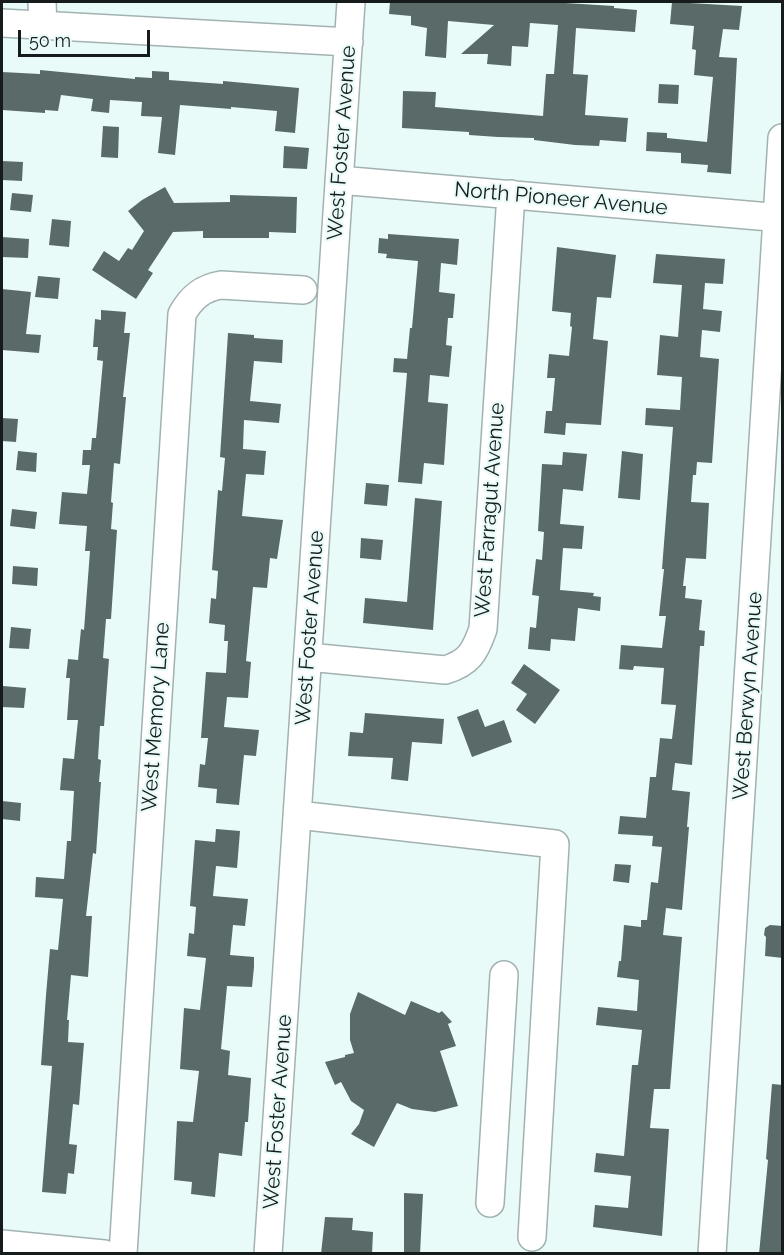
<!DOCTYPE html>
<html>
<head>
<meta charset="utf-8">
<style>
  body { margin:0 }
  #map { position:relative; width:784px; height:1255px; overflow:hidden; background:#e9fbf9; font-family:Raleway,sans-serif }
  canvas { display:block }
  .frame { position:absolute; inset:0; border:3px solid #161c1c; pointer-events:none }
  .scale { position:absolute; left:18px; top:30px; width:132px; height:27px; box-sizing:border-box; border:3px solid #161c1c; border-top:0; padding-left:8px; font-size:18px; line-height:21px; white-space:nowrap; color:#161c1c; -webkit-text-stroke:4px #e9fbf9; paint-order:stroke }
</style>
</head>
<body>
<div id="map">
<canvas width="784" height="1255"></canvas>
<div class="frame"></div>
<div class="scale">50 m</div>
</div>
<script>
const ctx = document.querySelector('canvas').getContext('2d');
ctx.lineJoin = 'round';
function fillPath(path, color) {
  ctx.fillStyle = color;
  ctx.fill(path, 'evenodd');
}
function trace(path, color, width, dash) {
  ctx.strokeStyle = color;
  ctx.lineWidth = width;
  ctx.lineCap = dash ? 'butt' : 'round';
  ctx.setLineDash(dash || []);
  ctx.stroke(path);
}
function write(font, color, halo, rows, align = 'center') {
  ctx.font = font + ' Raleway,sans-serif';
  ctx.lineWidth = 4.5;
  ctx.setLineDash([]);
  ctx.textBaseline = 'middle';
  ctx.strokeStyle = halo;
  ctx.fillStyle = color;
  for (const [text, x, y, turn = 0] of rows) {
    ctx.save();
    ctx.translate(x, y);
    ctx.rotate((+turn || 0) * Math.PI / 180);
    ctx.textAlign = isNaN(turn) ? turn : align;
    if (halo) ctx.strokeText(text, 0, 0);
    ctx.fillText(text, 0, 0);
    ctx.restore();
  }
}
fillPath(new Path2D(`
  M390 2H549L614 6V8L637 10 635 32 576 28 573 74 588 75 585 115 628 118 626 142 600 140 599 146 575 145 534 140V138L498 137 469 135V132L402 128 403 91 436 92 435 107 543 116 546 74H554L558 25 530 23 528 47 512 46 511 66 487 64 488 54H461L494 25 448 21 446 58 425 56 427 28 411 25V16L389 14Z
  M672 2 742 6 739 30 723 29 719 57 737 58 731 174 707 172 708 165 681 163V153L646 151 647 132 667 133V138L707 142 713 77 694 75 696 50 692 49 694 26 670 24Z
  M40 70 135 79V77L152 78V71L169 72V80L223 84V81L299 88 295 133 275 131 277 111 231 107V109L180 105 175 155 158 153 162 117 141 116 142 102 110 100 109 113 91 111 93 99 61 95 58 111 45 110V113L2 110V72L40 74Z
  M659 84 679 85 678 104 658 103Z
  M103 126 119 127 118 158 101 157Z
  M284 146 309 148 307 169 283 168Z
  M2 161 23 162 22 181 2 180Z
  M165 187 174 203 230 202V195L297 197 296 233 269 232V238H203V231L173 232 148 270 153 273 136 299 92 270 104 251 119 261 128 248 132 250 144 231 128 211 142 200Z
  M12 193 33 195 31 212 10 210Z
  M52 219 71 221 69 247 49 245Z
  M388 234 459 239 457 265 441 263 439 292 455 294 453 318H448L446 345 452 346 449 377 430 375 428 402 448 404 444 465 424 463 422 484 398 482 407 373 393 372 394 358 407 359 410 328H412L418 261 386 258 387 254 378 253 379 238 388 239Z
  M2 237 29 239 28 258 2 257Z
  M557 247 616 255 611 298 597 297 593 339 608 341 601 425 566 423 565 435 544 433 546 411H552L555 378H547L549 354 569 356 572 327 570 326 571 313 552 311Z
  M656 254 725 259 723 284 705 283 703 309 722 311 720 332 702 330 700 357 719 359 712 463 697 462 696 475H693L691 502 709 503 706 559 686 558 683 586H686L685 598 702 600 699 630 705 631 704 646H700L692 765 675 763 672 790 690 792 687 827H689L682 910 666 908 663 935 682 937 670 1089H654L650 1128 669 1129 662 1236 593 1227 595 1205 628 1208 631 1176 594 1172 596 1153 624 1156 632 1065H638L642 1030 596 1025 598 1007 637 1011 639 980 617 977 619 961H621L624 925 641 927V920H647L651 882 658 883 662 847 652 846 653 836 618 834 620 816 646 818 650 777H656L660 738 672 739 676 705 661 704 664 668 634 666 633 670 619 669 621 645 662 648 666 616H659L664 569H662L673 427 645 425 646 408 680 410 682 377 657 375 660 335 678 337 682 285 653 283Z
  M38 276 60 278 58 299 35 297Z
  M2 289 31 292 26 334 41 335 39 353 2 350Z
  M101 310 126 312 124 333H130L123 397H126L120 464 114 463 111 502 113 503 111 529 117 530 111 619H106L103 658 109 659 104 726H100L98 759 101 760 99 782H101L96 854 93 853 86 916H92L88 977 71 975 67 1020H69L68 1042 84 1043 79 1105 73 1104 69 1144 77 1145 74 1174 68 1173 66 1194 42 1192 52 1066 41 1065 46 995 50 949 58 950 63 899 35 897 36 877 64 879 67 841H71L74 791 60 790 63 758 74 759 78 720H67L70 678H66L68 659 78 660 81 629 84 630 90 551H85L87 526 59 524 62 492 87 494 90 465H82L83 450H91L92 438H96L103 361 97 360 98 347H93L95 319 101 320Z
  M228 333 254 335V338L283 340 282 363 254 361 250 401 281 404 279 423 244 420 243 449 266 451 264 475 246 474 242 516 283 520 277 559 270 558 267 588 253 587 246 661 251 662 248 698 227 697 224 727 259 730 256 756 244 755 239 805 216 803 217 789 198 787 200 764 205 765 208 738H201L206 672 226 673 228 641H224L225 625 209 623 211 598 216 599 218 571 212 570 218 490 222 491 225 458 220 457Z
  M2 418 18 419 16 442 2 441Z
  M18 451 37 453 36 472 16 470Z
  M622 451 643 454 640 500 618 498Z
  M563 452 587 454 583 491 563 489 560 524 584 526 582 549 563 548 560 590 594 593 593 596 601 597 600 611 578 608 575 641 551 639 550 651 528 649 530 627 536 628 539 596 532 595 536 559 542 560 544 532 538 531 542 464 562 465Z
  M366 483 389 485 387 506 364 504Z
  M415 498 442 501 433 630 363 623 365 598 407 602Z
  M12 509 37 512 35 529 10 526Z
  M361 538 383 540 381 560 360 558Z
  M13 566 38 568 37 586 12 584Z
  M11 627 31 629 29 649 9 648Z
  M524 664 560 690 535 724 516 710 527 694 511 683Z
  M3 686 26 688 24 708 2 707Z
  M478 709 485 727 504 720 512 742 472 757 457 717Z
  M365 713 444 719 442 744 412 742 408 781 391 779 393 758 348 756 350 732 363 733Z
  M2 801 21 803 20 821 2 819Z
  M216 829 240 831 237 868 216 866 213 896 248 899 245 926 233 925 230 955 254 957V967L252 987 227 986 221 1049 230 1051 228 1075 251 1078 248 1122H245L242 1156 219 1153 215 1197 191 1194 192 1182 174 1180 177 1121 193 1122 199 1071 180 1069 184 1008 200 1010 206 958 187 956 189 933 194 934 196 907 190 906 195 840 215 842Z
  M615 864 631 865 629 883 613 881Z
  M770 925 783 926V958L765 956 766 937 764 935 765 928Z
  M358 992 405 1015 411 1001 439 1013 442 1011 452 1022 448 1024 456 1046 440 1051 458 1106 435 1112 412 1109 397 1103 374 1147 351 1134 359 1124 364 1110 351 1101 341 1082 335 1085 325 1062 345 1057V1055L354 1053 350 1040V1014Z
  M772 1084 783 1085V1254H759L768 1160 766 1159Z
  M404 1193 423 1194 420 1254H404Z
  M325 1217 353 1218 352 1230 373 1232 372 1254H321Z`), '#5a6a68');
const minor = new Path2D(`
  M42 2 43 26
  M2 23 349 42
  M339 180 782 218
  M308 657 445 670C469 663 475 652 483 629L511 194
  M298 815 555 844 532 1237
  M490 1203 504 975
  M2 1244 104 1254
  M123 1254 182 314C191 298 202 288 221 285L303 290
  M268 1254 351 2
  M712 1254 782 138`);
trace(minor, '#a2b2b1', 30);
trace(minor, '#fff', 27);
write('21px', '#161c1c', '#e9fbf9', [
  ["West Foster Avenue",342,143,-86],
  ["North Pioneer Avenue",561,199,5],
  ["West Farragut Avenue",490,510,-86],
  ["West Foster Avenue",310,628,-86],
  ["West Berwyn Avenue",748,696,-86],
  ["West Memory Lane",156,717,-86],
  ["West Foster Avenue",278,1112,-86]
]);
</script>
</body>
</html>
